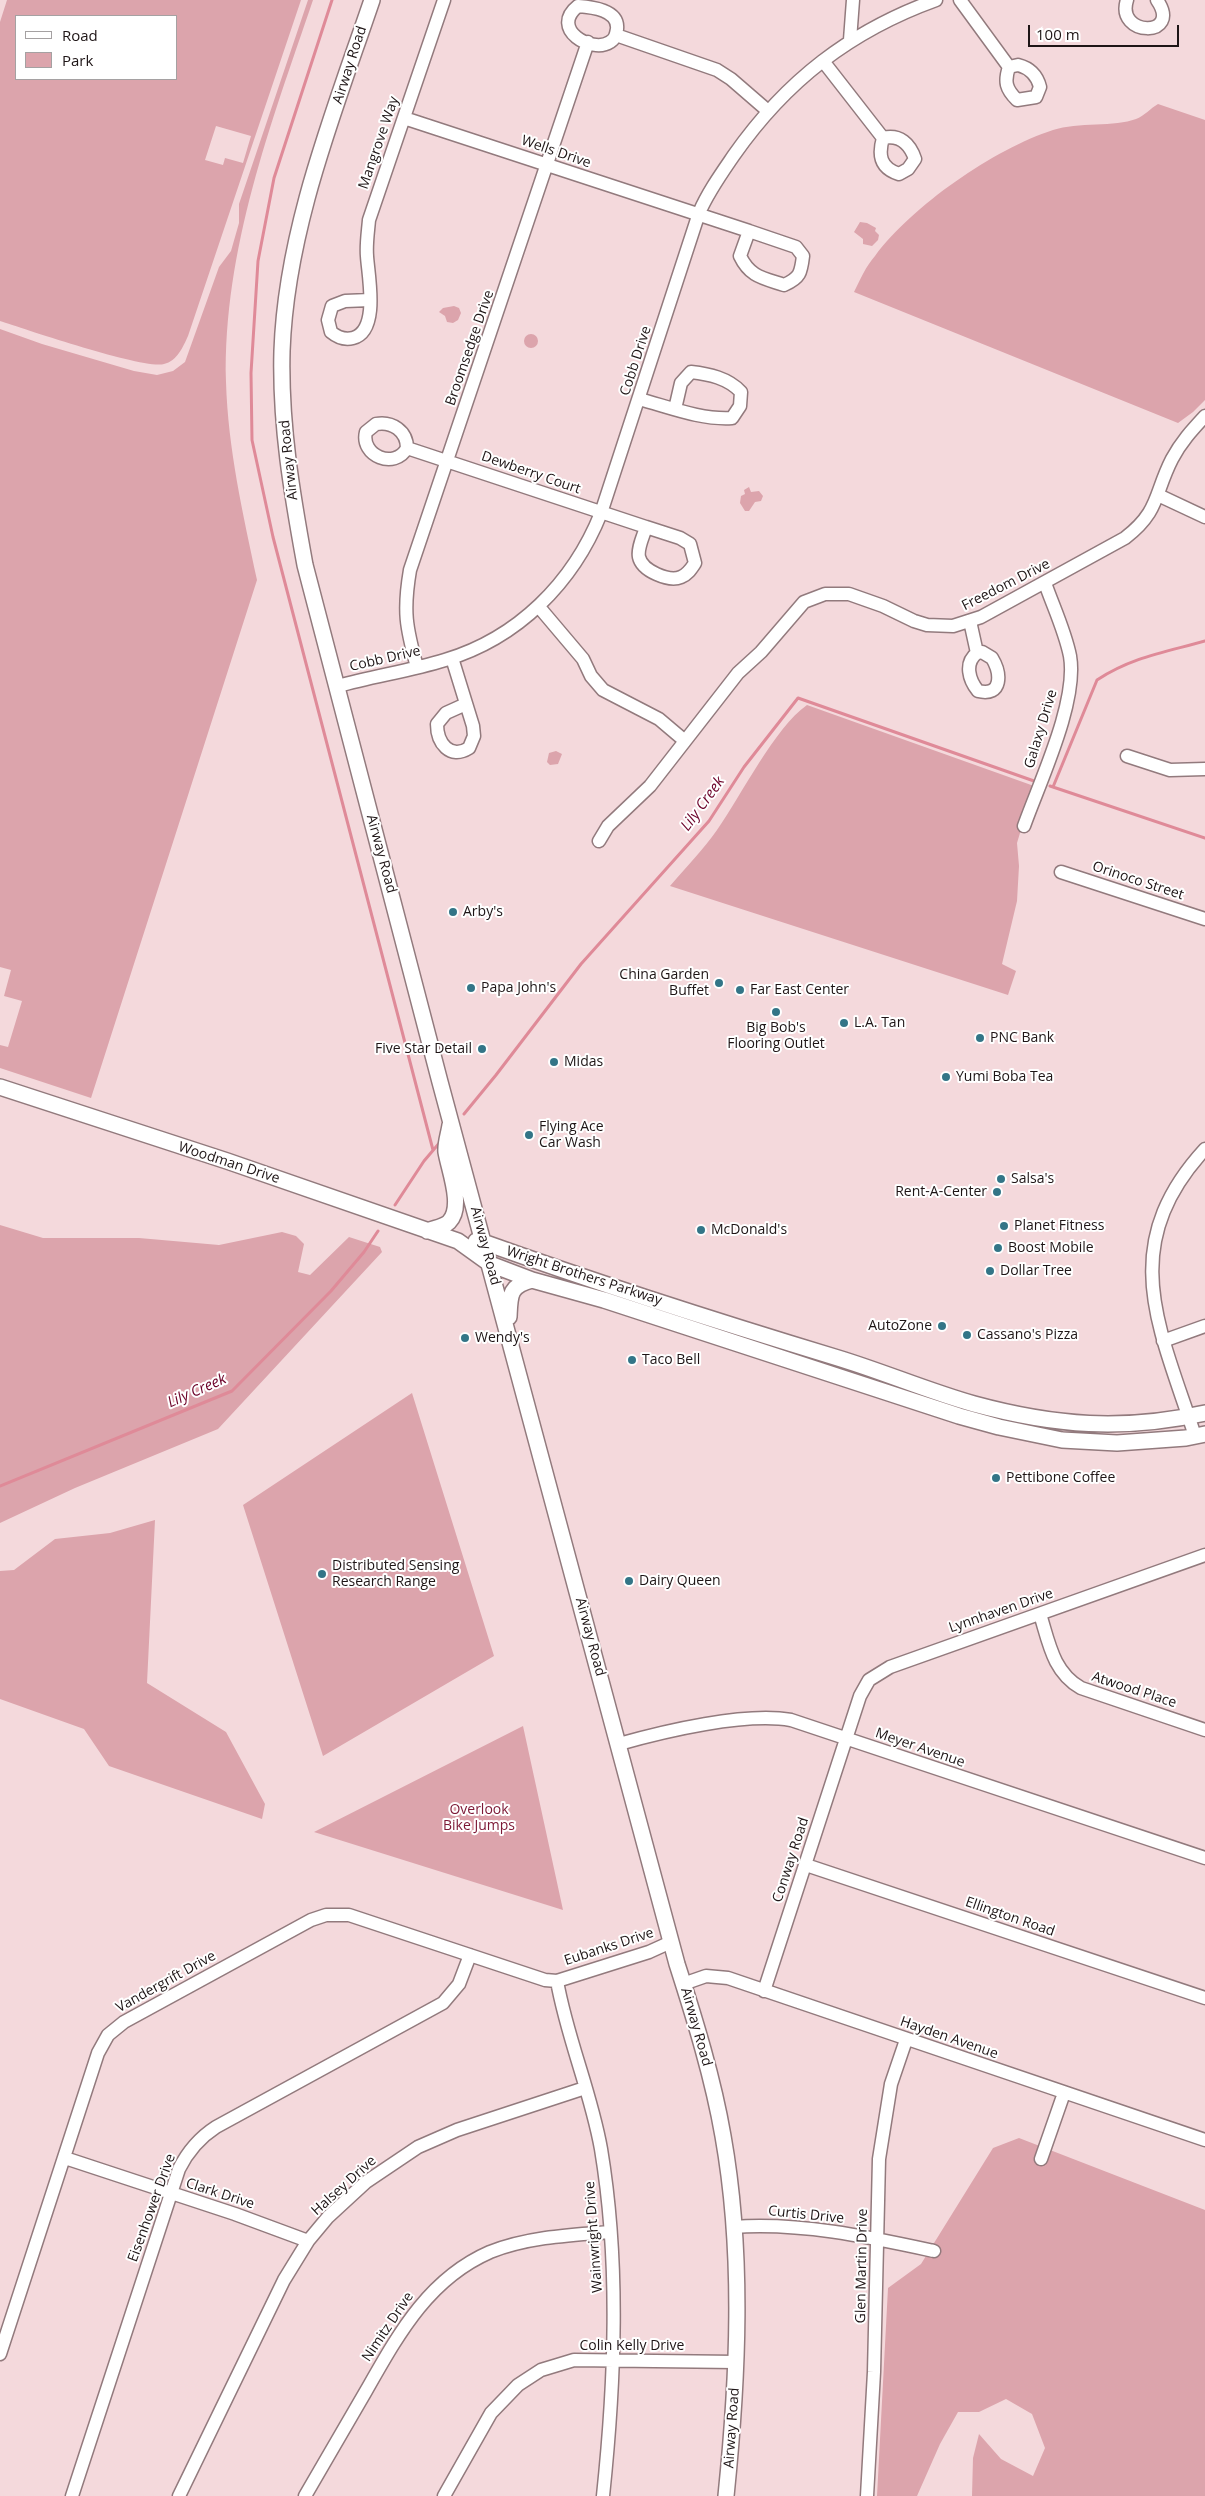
<!DOCTYPE html>
<html>
<head>
<meta charset="utf-8">
<style>
  body { margin:0 }
  #map { position:relative; width:1205px; height:2496px; overflow:hidden; background:#f4d9dc; font-family:"Open Sans",sans-serif }
  canvas { display:block }
  .legend { position:absolute; left:15px; top:15px; width:162px; height:65px; box-sizing:border-box; background:#fff; border:1px solid #a5a1a2; margin:0; padding:6px 9px; list-style:none; font-size:15px; color:#1e1516 }
  .legend li { display:flex; align-items:center; gap:10px; height:25px }
  .legend b { width:25px; border:1px solid #a5a1a2 }
  .scale { position:absolute; left:1028px; top:25px; width:151px; height:22px; box-sizing:border-box; border:2px solid #1e1516; border-top:0; padding-left:6px; font-size:15px; line-height:18px; white-space:nowrap; color:#1e1516; -webkit-text-stroke:4px #fff; paint-order:stroke }
</style>
</head>
<body>
<div id="map">
<canvas width="1205" height="2496"></canvas>
<ul class="legend">
<li><b style="height:6px;background:#fff"></b>Road</li>
<li><b style="height:14px;background:#dca4ac"></b>Park</li>
</ul>
<div class="scale">100 m</div>
</div>
<script>
const ctx = document.querySelector('canvas').getContext('2d');
ctx.lineJoin = 'round';
function fillPath(path, color) {
  ctx.fillStyle = color;
  ctx.fill(path, 'evenodd');
}
function trace(path, color, width, dash) {
  ctx.strokeStyle = color;
  ctx.lineWidth = width;
  ctx.lineCap = dash ? 'butt' : 'round';
  ctx.setLineDash(dash || []);
  ctx.stroke(path);
}
function write(font, color, halo, rows, align = 'center') {
  ctx.font = font + ' "Open Sans",sans-serif';
  ctx.lineWidth = 4;
  ctx.setLineDash([]);
  ctx.textBaseline = 'middle';
  ctx.strokeStyle = halo;
  ctx.fillStyle = color;
  for (const [text, x, y, turn = 0] of rows) {
    ctx.save();
    ctx.translate(x, y);
    ctx.rotate((+turn || 0) * Math.PI / 180);
    ctx.textAlign = isNaN(turn) ? turn : align;
    if (halo) ctx.strokeText(text, 0, 0);
    ctx.fillText(text, 0, 0);
    ctx.restore();
  }
}
fillPath(new Path2D(`
  M7 0H301L188 336C183 347 177 361 164 364 145 370 25 329 0 321V22ZM16 16H176V79H16ZM216 126 251 136 243 163 225 158 223 165 205 160Z
  M308 0H313C271 124 223 249 226 382 228 449 243 514 257 580L91 1098 0 1068V1045L8 1047 22 1001 4 996 11 970 0 967V329L42 344 134 371 157 375 173 371 185 362 219 267 231 251 239 223V204Z
  M1158 104 1205 120V400L1193 412 1178 423 854 292C860 280 866 266 875 256 912 206 994 149 1053 130 1078 122 1115 127 1136 119 1144 116 1151 108 1158 104Z
  M860 222 867 223 876 228 875 231 879 235 878 240 872 246 863 244V239L854 232Z
  M454 306 459 308 461 313 458 320 453 323 447 322 445 316 439 312 443 308Z
  M524 341a7 7 0 1 1 14 0a7 7 0 1 1-14 0Z
  M749 487 751 492 759 491 763 496 761 501 755 502 749 511H745L740 503 741 496 745 494 744 490Z
  M807 705 1034 786 1017 843 1019 866 1017 901 1002 964 1016 971 1008 995 670 886C686 867 704 849 717 830 741 796 775 727 807 705Z
  M556 751 562 754 558 764 550 765 547 762 549 753Z
  M0 1225 43 1238H139L219 1245 282 1232 296 1236 304 1244 298 1272 310 1275 349 1237 380 1247 382 1252 218 1429 75 1488 0 1523Z
  M412 1393 494 1656 323 1756 243 1505Z
  M155 1520 147 1683 226 1732 265 1804 262 1819 109 1766 84 1729 0 1699V1571L14 1570 55 1539 110 1533Z
  M523 1726 563 1910 314 1832Z
  M1019 2138 1205 2210V2496H972L973 2458 979 2434 1001 2459 1033 2476 1045 2448 1032 2414 1006 2399 979 2412H958L940 2444 917 2496H877L888 2288 921 2264 993 2148Z`), '#dca4ac');
trace(new Path2D(`
  M332 0 274 178 258 261 251 373 252 440 273 537 433 1150
  M1050 786 1205 838
  M1053 787 1097 680C1132 657 1166 652 1205 641
  M464 1114 496 1075 581 964 709 821 744 767 798 698 1034 781
  M395 1205 424 1161 441 1141
  M0 1486 232 1391 331 1291 364 1252 378 1231`), '#df8a98', 3);
const minor = new Path2D(`
  M960 0 1009 67
  M1127 0C1115 37 1183 38 1157 0
  M578 6C592 7 619 10 617 29 616 35 615 39 610 42 592 54 549 29 578 6Z
  M616 35 717 70 731 79 768 111
  M850 40 853 0
  M823 61 883 138C878 155 880 168 899 174L908 169 915 159C910 144 900 134 883 138
  M1018 65C1030 68 1037 75 1040 87L1036 97 1017 100C1006 89 1004 82 1009 67Z
  M404 118 749 231 740 256C750 277 763 278 784 285 800 278 801 273 803 256L796 247 749 231
  M370 300 345 301 332 306 328 320 331 332C337 337 345 340 353 338 380 331 368 275 367 256 366 244 368 232 369 220L444 0
  M639 399C669 407 701 420 732 418L740 406 741 392C728 378 709 374 691 372L681 383 675 409
  M407 448C395 470 360 456 366 432L376 424C392 421 407 431 407 448L646 527C644 535 637 548 639 557 642 571 669 582 681 577 688 574 691 569 695 563L690 544 680 538 646 527
  M1158 495 1205 517
  M539 607 583 659 591 676 603 690 659 719 685 741
  M970 621 977 653C964 663 969 680 978 691 1003 697 1001 673 992 658L982 652 977 653
  M452 658 473 726 474 736 469 748C450 760 437 743 437 724L446 713 466 704
  M417 667C406 627 403 611 410 570L588 42
  M338 686C373 676 410 671 445 660 518 638 573 583 601 513L699 213C708 192 721 174 734 155 786 81 850 31 936 0
  M1127 756 1170 770 1205 769
  M1024 826C1040 781 1078 702 1070 656 1065 631 1053 606 1045 583
  M599 841 608 826 650 786 738 673 761 652 804 602 825 594H849L883 606 914 621 927 625 953 626 981 617 1125 538C1160 511 1154 494 1172 459 1181 442 1192 430 1205 416
  M1061 872 1205 919
  M1163 1341 1205 1326
  M1195 1436C1160 1328 1115 1247 1205 1149
  M1040 1614C1049 1643 1053 1672 1081 1688L1205 1730
  M619 1744C665 1731 745 1712 791 1720L1205 1858
  M806 1865 1205 1998
  M557 1981C567 2038 591 2092 601 2149 620 2263 615 2382 603 2496
  M683 1984 706 1976 728 1978 1205 2140
  M764 1991 860 1696 869 1680 890 1667 1205 1555
  M65 2158 235 2214 308 2241
  M1041 2159 1064 2093
  M733 2227C801 2222 869 2237 934 2251
  M0 2354 98 2053 108 2035 124 2022 311 1920 326 1915H349L545 1980 557 1981 649 1952 671 1942
  M72 2496 179 2169C188 2151 199 2138 216 2127L443 2003 459 1984 470 1955
  M179 2496 284 2280 308 2241 328 2217 366 2182 418 2147 457 2130 585 2088
  M305 2496C325 2461 346 2426 366 2391 398 2335 428 2279 490 2252 528 2237 570 2235 610 2232
  M444 2496 491 2413 518 2385 541 2370 574 2360 736 2362
  M867 2496 874 2372 879 2159 891 2084 906 2040`);
const major = new Path2D(`
  M372 0C334 112 286 231 282 351 280 424 292 494 305 565L440 1082 677 1964C695 2020 713 2078 723 2136 744 2254 738 2378 726 2496
  M0 1087 227 1161 458 1241 490 1264 532 1280 604 1300 959 1416 999 1427 1062 1440 1117 1443 1186 1438 1205 1434
  M427 1231C434 1228 444 1227 449 1222 464 1207 449 1170 446 1152 445 1144 449 1133 450 1125
  M476 1241 483 1242C600 1284 719 1322 838 1358 884 1372 928 1391 974 1404 1055 1426 1123 1431 1205 1413
  M509 1317C510 1295 509 1286 532 1280`);
trace(minor, '#927a7d', 15);
trace(major, '#927a7d', 18);
trace(minor, '#fff', 12);
trace(major, '#fff', 15);
for (const [x, y, r, color] of [
  [453,912,5,"#337587"],
  [719,983,5,"#337587"],
  [471,988,5,"#337587"],
  [740,990,5,"#337587"],
  [776,1012,5,"#337587"],
  [844,1023,5,"#337587"],
  [980,1038,5,"#337587"],
  [482,1049,5,"#337587"],
  [554,1062,5,"#337587"],
  [946,1077,5,"#337587"],
  [529,1135,5,"#337587"],
  [1001,1179,5,"#337587"],
  [997,1192,5,"#337587"],
  [1004,1226,5,"#337587"],
  [701,1230,5,"#337587"],
  [998,1248,5,"#337587"],
  [990,1271,5,"#337587"],
  [942,1326,5,"#337587"],
  [967,1335,5,"#337587"],
  [465,1338,5,"#337587"],
  [632,1360,5,"#337587"],
  [996,1478,5,"#337587"],
  [322,1574,5,"#337587"],
  [629,1581,5,"#337587"]
]) {
  const dot = new Path2D();
  dot.arc(x, y, r, 0, 2 * Math.PI);
  ctx.fillStyle = color;
  ctx.fill(dot);
  trace(dot, '#fff', 2);
}
write('14px', '#1e1516', '#fff', [
  ["Airway Road",350,65,-72],
  ["Mangrove Way",379,143,-71],
  ["Wells Drive",556,152,19],
  ["Broomsedge Drive",470,348,-71],
  ["Cobb Drive",636,361,-72],
  ["Airway Road",289,460,-96],
  ["Dewberry Court",531,473,19],
  ["Freedom Drive",1006,585,-27],
  ["Cobb Drive",385,659,-13],
  ["Galaxy Drive",1041,729,-73],
  ["Airway Road",381,854,75],
  ["Orinoco Street",1138,881,18],
  ["Woodman Drive",229,1163,18],
  ["Airway Road",485,1246,75],
  ["Wright Brothers Parkway",584,1276,18],
  ["Lynnhaven Drive",1001,1611,-19],
  ["Airway Road",590,1637,75],
  ["Atwood Place",1134,1690,18],
  ["Meyer Avenue",920,1748,19],
  ["Conway Road",791,1860,-72],
  ["Ellington Road",1010,1917,19],
  ["Eubanks Drive",609,1947,-18],
  ["Vandergrift Drive",166,1982,-29],
  ["Airway Road",696,2027,74],
  ["Hayden Avenue",949,2038,19],
  ["Halsey Drive",344,2186,-42],
  ["Clark Drive",220,2194,18],
  ["Eisenhower Drive",152,2208,-70],
  ["Curtis Drive",806,2215,6],
  ["Wainwright Drive",594,2237,-94],
  ["Glen Martin Drive",862,2266,-89],
  ["Nimitz Drive",388,2327,-56],
  ["Colin Kelly Drive",632,2346],
  ["Airway Road",732,2428,-86]
]);
write('14px', '#1e1516', '#fff', [
  ["Arby's",463,912],
  ["China Garden",709,975,"right"],
  ["Buffet",709,991,"right"],
  ["Papa John's",481,988],
  ["Far East Center",750,990],
  ["L.A. Tan",854,1023],
  ["Big Bob's",776,1028,"center"],
  ["Flooring Outlet",776,1044,"center"],
  ["PNC Bank",990,1038],
  ["Five Star Detail",472,1049,"right"],
  ["Midas",564,1062],
  ["Yumi Boba Tea",956,1077],
  ["Flying Ace",539,1127],
  ["Car Wash",539,1143],
  ["Salsa's",1011,1179],
  ["Rent-A-Center",987,1192,"right"],
  ["Planet Fitness",1014,1226],
  ["McDonald's",711,1230],
  ["Boost Mobile",1008,1248],
  ["Dollar Tree",1000,1271],
  ["AutoZone",932,1326,"right"],
  ["Cassano's Pizza",977,1335],
  ["Wendy's",475,1338],
  ["Taco Bell",642,1360],
  ["Pettibone Coffee",1006,1478],
  ["Distributed Sensing",332,1566],
  ["Research Range",332,1582],
  ["Dairy Queen",639,1581]
], 'left');
write('14px', '#7c1735', '#fff', [
  ["Overlook",479,1810],
  ["Bike Jumps",479,1826]
]);
write('italic 15px', '#6c0229', '#fff', [
  ["Lily Creek",703,804,-54],
  ["Lily Creek",197,1391,-24]
]);
</script>
</body>
</html>
